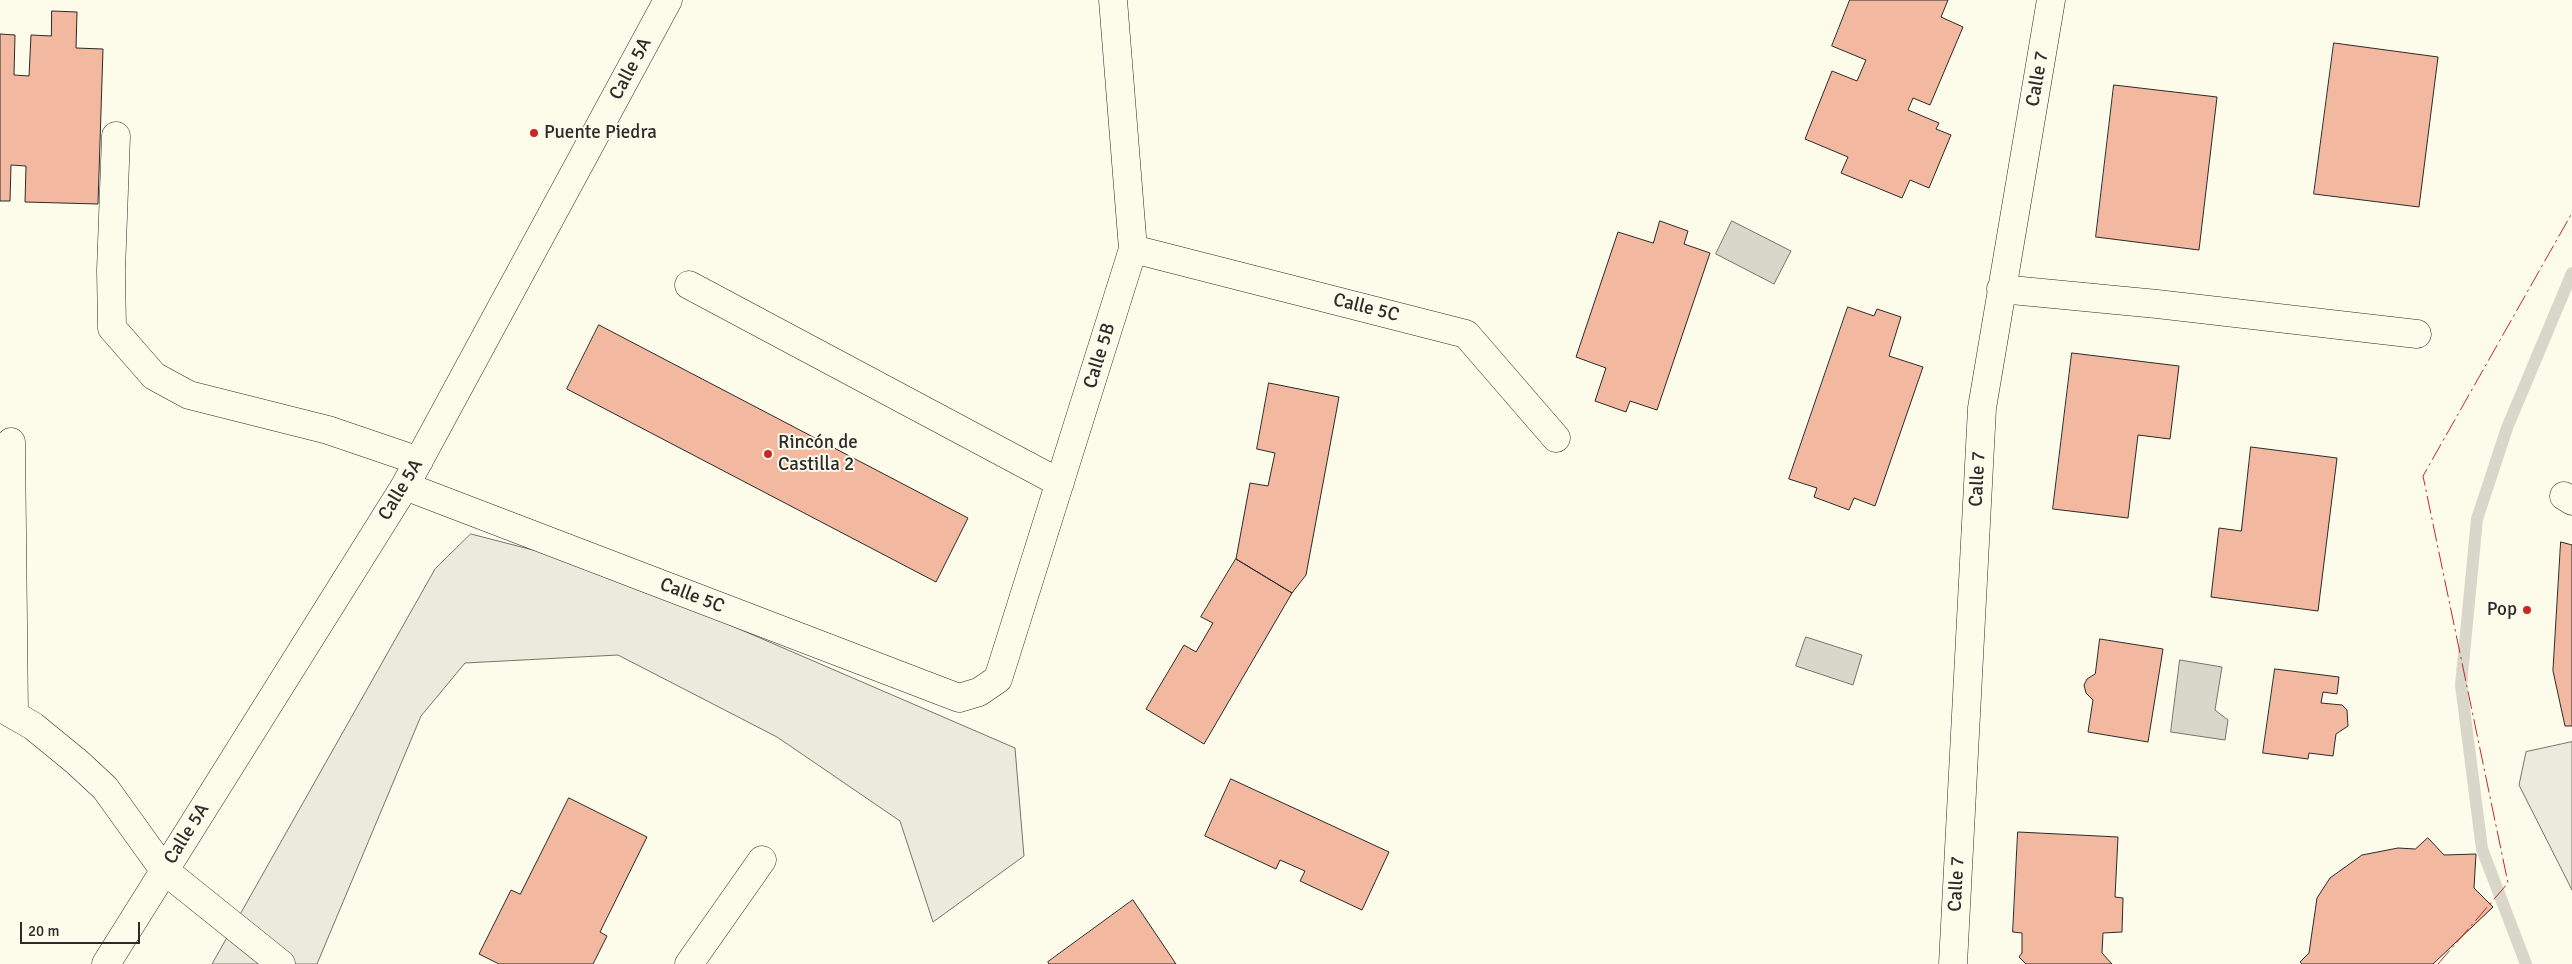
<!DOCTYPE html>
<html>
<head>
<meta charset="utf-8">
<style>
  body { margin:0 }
  #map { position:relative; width:2572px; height:964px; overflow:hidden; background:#fdfbea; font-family:Signika,sans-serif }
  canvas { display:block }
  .scale { position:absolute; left:20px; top:922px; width:120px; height:22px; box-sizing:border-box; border:2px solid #2b2b2b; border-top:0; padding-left:6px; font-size:15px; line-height:18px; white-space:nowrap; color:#2b2b2b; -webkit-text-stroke:4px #fdfbea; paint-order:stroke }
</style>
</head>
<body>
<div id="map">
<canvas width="2572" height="964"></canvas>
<div class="scale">20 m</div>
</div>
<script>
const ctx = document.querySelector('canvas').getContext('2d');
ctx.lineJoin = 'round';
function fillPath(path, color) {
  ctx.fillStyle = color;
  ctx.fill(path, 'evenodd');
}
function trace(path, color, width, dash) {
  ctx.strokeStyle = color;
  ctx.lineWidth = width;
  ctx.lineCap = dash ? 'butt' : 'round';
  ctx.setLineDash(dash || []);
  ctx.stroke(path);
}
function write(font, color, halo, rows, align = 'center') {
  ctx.font = font + ' Signika,sans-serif';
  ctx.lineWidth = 4;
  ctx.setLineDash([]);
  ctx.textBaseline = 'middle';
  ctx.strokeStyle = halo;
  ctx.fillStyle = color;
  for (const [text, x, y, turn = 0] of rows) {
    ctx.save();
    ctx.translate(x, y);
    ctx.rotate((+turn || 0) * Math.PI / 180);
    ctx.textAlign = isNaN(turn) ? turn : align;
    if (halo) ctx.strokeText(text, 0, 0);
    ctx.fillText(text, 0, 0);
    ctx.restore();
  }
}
const green = new Path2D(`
  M471 534 591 565 1015 748 1024 856 933 922 900 821 777 737 618 655 465 663 421 716 317 964H212L435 569Z
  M2572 742V890L2519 785 2526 752Z`);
fillPath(green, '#ecebdb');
trace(green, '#74746e', 1);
const water = new Path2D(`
  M1732 221 1791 251 1774 284 1716 254Z
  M1806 637 1862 655 1853 685 1796 666Z
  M2180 660 2222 667 2215 710 2228 720 2225 740 2171 732Z`);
fillPath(water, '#d8d7c9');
trace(water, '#74746e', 1);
trace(new Path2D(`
  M2526 964 2482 849 2461 685 2477 519 2507 428 2572 273`), '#d8d7c9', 12);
const building = new Path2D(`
  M1850 0H1948L1941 17 1963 27 1930 105 1913 98 1908 110 1939 123 1936 129 1951 135 1929 188 1910 180 1902 198 1841 173 1848 157 1805 139 1832 71 1857 81 1866 60 1832 46Z
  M52 11 77 12 76 48 103 49 98 204 25 202 26 166 11 165 10 201H0V34L15 35 14 75 29 76 31 35 51 36Z
  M2334 43 2438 57 2419 207 2314 194Z
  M2114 85 2217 97 2199 250 2096 237Z
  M1660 221 1688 231 1684 244 1710 253 1657 410 1630 401 1626 412 1595 401 1606 368 1576 357 1618 232 1653 243Z
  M1848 307 1874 316 1877 309 1901 317 1889 356 1923 367 1875 506 1854 498 1849 510 1814 497 1817 488 1789 479Z
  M599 325 968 518 936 582 567 389Z
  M2072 353 2179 366 2170 439 2138 435 2128 518 2053 509Z
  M1269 383 1339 397 1306 575 1292 593 1236 559 1250 483 1268 486 1275 453 1257 449Z
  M2251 447 2337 458 2318 611 2211 597 2219 528 2241 531Z
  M2561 542 2572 545V726H2565L2553 671Z
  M1236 559 1292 593 1204 744 1146 709 1184 645 1196 652 1213 623 1201 617Z
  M2100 639 2163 649 2148 742 2088 732 2093 700 2086 693 2084 685 2087 679 2095 674Z
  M2275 669 2339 677 2337 694 2323 692 2321 703 2342 705 2347 710 2348 726 2336 734 2333 756 2309 753 2308 759 2263 753Z
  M1231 779 1389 852 1362 910 1300 881 1305 871 1280 860 1276 869 1205 836Z
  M569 798 647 837 600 932 607 936 593 964H499L479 954 511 890 520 894Z
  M2018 832 2118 837 2115 897 2123 898 2122 932 2103 933 2102 953 2112 964H2026L2019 957 2022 953V933L2013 932Z
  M2428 838 2444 855 2476 854 2474 888 2493 907 2433 964H2302L2300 962 2309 953 2317 898 2330 878 2362 855 2398 848 2415 849Z
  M1133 900 1176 964H1049L1048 962Z`);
fillPath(building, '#f2b8a0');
trace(building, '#2b2b2b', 1);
const minor = new Path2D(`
  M116 136 111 270 112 328 154 376 189 395 328 430 419 461
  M1133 249 1466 334 1556 438
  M689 285 1060 483
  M2001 289 2157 304 2417 334
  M11 442 14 714
  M405 486 959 698 979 692 998 679 1133 249 1113 0
  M2564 496 2572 501
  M0 707 33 726 77 762 105 788 164 870 281 964
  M106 964 405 486 668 0
  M689 964 762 860
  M1953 964 1982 408 2051 0`);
trace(minor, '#2b2b2b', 29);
trace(minor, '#fdfbea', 28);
trace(new Path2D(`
  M2438 964 2508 883 2423 476 2572 213`), '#c62828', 1, [18, 4, 2.5, 4]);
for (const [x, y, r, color] of [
  [534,133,5,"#c62828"],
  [768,454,5,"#c62828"],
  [2527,610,5,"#c62828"]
]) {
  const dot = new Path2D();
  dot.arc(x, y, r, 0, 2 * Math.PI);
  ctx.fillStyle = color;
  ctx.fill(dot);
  trace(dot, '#fdfbea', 2);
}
write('19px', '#2b2b2b', '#fdfbea', [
  ["Calle 5A",631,69,-62],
  ["Calle 7",2038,79,-80],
  ["Calle 5C",1366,308,14],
  ["Calle 5B",1100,356,-73],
  ["Calle 7",1978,479,-87],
  ["Calle 5A",401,490,-59],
  ["Calle 5C",692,596,21],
  ["Calle 5A",187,834,-58],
  ["Calle 7",1957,884,-87]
]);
write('19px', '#2b2b2b', '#fdfbea', [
  ["Puente Piedra",544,133],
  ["Rincón de",778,443],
  ["Castilla 2",778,465],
  ["Pop",2517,610,"right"]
], 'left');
</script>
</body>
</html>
